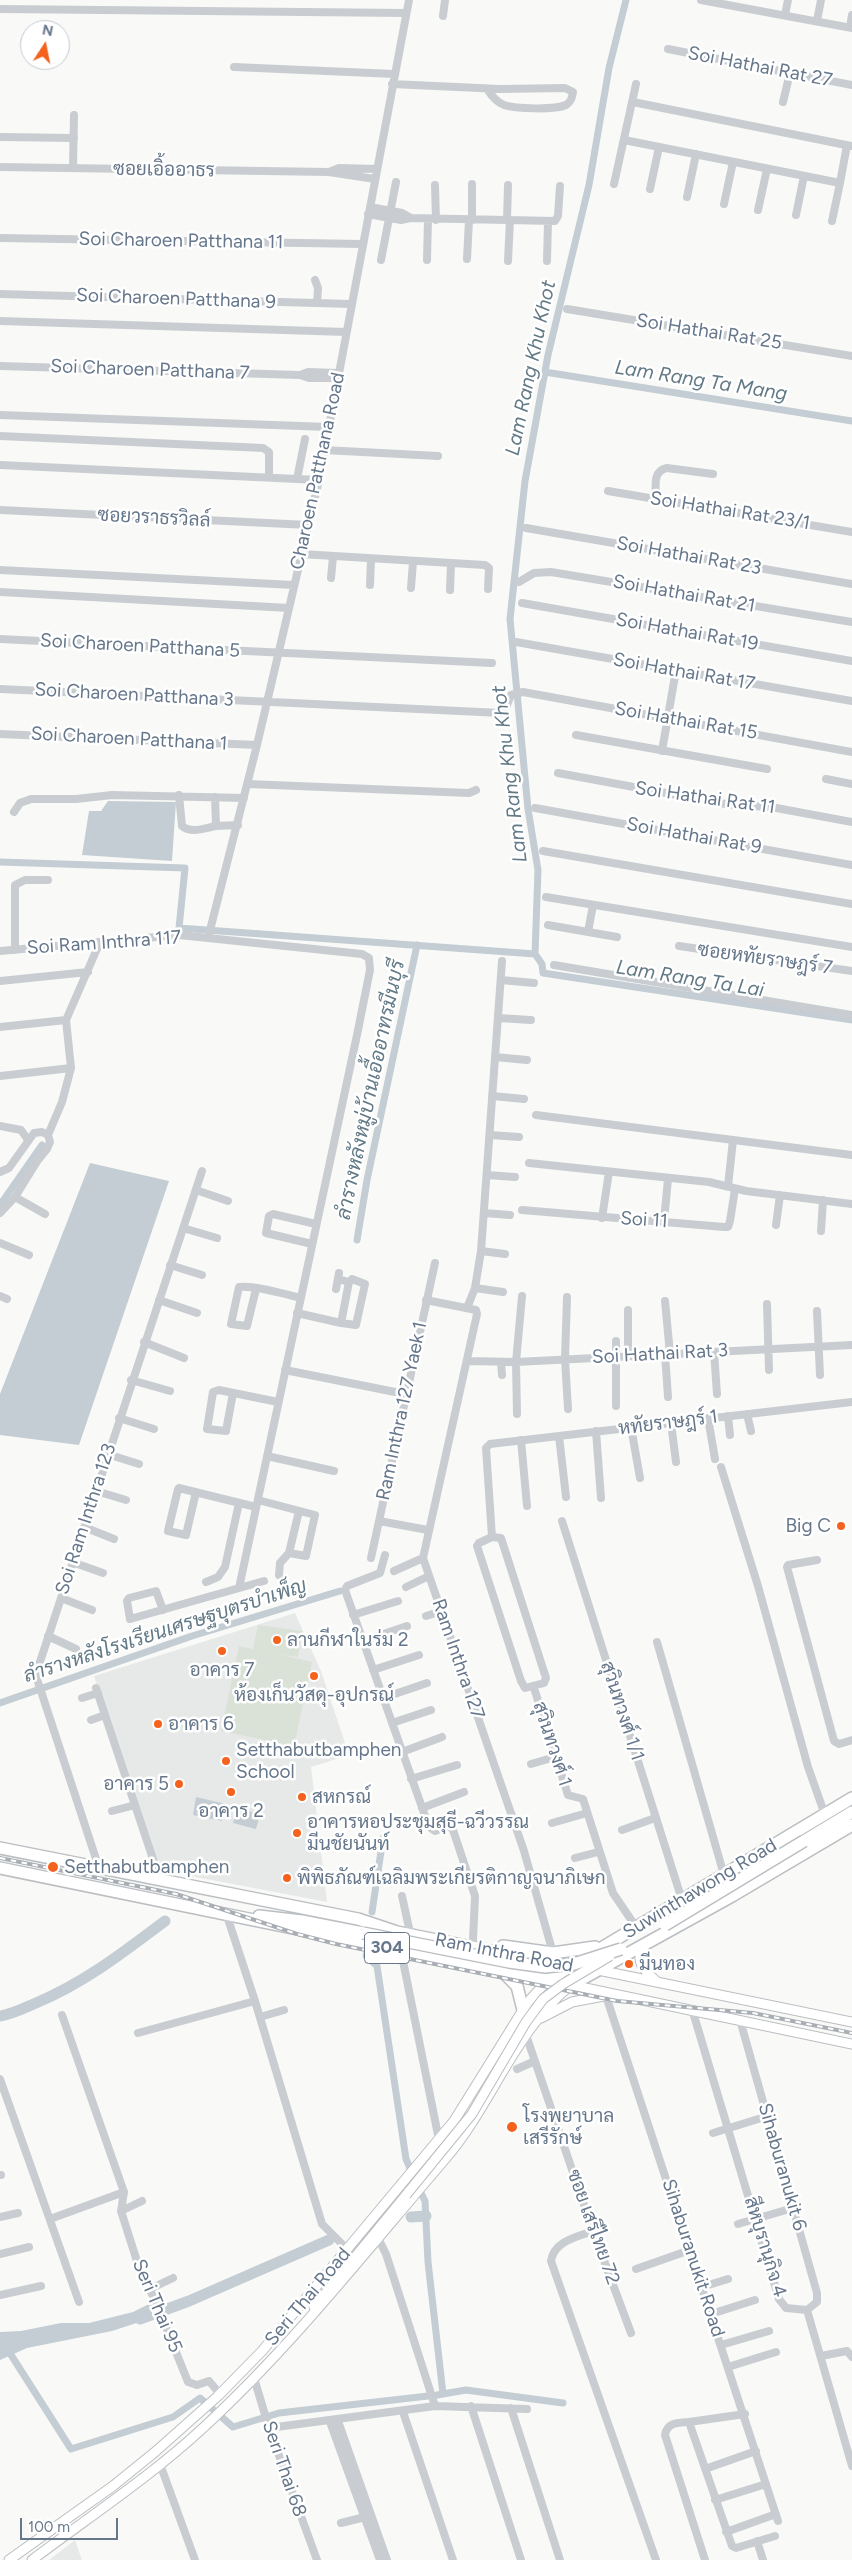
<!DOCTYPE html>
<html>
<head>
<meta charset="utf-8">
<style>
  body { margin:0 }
  #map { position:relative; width:852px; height:2560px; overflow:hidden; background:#f9faf7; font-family:Figtree,sans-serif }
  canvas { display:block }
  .north { position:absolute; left:20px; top:20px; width:50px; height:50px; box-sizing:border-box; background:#fff; border:1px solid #c2c9d1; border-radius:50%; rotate:11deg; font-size:14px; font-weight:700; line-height:20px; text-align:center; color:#66778b }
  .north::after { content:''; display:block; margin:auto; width:18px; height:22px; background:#f4621d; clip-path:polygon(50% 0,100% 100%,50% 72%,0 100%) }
  .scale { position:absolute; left:20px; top:2518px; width:98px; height:22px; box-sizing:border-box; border:2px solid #66778b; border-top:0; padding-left:6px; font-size:15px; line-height:18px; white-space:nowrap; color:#66778b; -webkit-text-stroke:4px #fff; paint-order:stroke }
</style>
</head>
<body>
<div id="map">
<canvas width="852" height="2560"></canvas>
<div class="north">N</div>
<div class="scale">100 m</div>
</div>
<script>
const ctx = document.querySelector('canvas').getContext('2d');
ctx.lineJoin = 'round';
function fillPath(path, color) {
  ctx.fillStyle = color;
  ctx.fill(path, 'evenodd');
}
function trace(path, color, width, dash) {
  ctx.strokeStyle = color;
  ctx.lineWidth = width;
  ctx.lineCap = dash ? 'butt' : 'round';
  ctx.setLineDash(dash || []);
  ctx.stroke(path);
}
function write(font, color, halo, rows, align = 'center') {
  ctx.font = font + ' Figtree,Sarabun,sans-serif';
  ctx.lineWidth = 5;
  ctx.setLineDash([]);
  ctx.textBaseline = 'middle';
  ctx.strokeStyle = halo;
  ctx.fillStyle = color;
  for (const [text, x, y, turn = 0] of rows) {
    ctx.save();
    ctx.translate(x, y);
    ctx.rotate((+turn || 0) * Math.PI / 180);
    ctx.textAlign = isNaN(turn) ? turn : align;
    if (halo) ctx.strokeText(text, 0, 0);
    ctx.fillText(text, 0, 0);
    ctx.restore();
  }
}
fillPath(new Path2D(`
  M295 1613 321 1671 349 1755 311 1767 327 1902 159 1870 94 1676Z
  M75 2540 82 2560H49Z`), '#e7e9e8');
fillPath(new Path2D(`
  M258 1625 302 1631 298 1657 282 1655 312 1662 294 1746 221 1731 239 1646 253 1649Z`), '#dae2d8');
fillPath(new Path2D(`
  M108 801 176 802 172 861 82 855 89 811H101Z
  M90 1163 169 1181 79 1445 0 1435V1394Z
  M196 1797 226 1804 222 1821 193 1815Z
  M237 1808 260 1814 256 1829 233 1823Z
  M151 2303 155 2317 112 2331 27 2348 0 2360V2332L21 2331 61 2323H89L133 2312Z`), '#c3cdd3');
trace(new Path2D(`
  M545 372 852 421
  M0 862 185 868 179 928 535 954 538 870 528 809 510 619 525 481 548 355 589 185 609 68 626 0
  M535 954 542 964 543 973 852 1020
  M0 1205 42 1145
  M357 1240 367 1180 417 945
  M0 1703 192 1636 340 1591
  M372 1912 383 1838
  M367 1952 366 1956 377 1966 406 2159 413 2175
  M417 2185 425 2201 428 2262 443 2394
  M6 2347 71 2449 173 2417 200 2398 233 2427 279 2413 428 2396
  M437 2395 466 2390 563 2403`), '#c3cdd3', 7);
trace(new Path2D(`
  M0 2016C13 2014 24 2008 36 2003 84 1983 124 1952 165 1921
  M411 2217 426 2216
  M140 2319 189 2301 329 2240`), '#c3cdd3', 11);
const major = new Path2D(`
  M645 1944C633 1961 644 1970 657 1982
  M598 1970 852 2022
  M541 2018 572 2002 609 1995
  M314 2307 406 2195
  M9 2560 113 2486 155 2452 218 2396 262 2351 454 2121 528 2002 548 1980
  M32 2560C89 2517 150 2477 203 2428 292 2346 367 2250 446 2158 492 2104 515 2030 571 1985L852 2044`);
const highway = new Path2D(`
  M804 1841 852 1812
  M0 1848 358 1919 397 1932 546 1962
  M0 1868 571 1985 732 1896 852 1825
  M259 1916 302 1921 363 1933
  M503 1946 553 1953 595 1947
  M503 1972 517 1986 523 2010
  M548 1980 852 1798`);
trace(major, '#babec2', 11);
trace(highway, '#bbbec2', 14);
trace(new Path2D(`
  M701 0 852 28
  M0 9 405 13
  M785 15 788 0
  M443 16 445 0
  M817 21 821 0
  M850 27 852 15
  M668 49 852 85
  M234 67 394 74
  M392 84 500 89 565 88 573 92C572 98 571 102 566 105 555 110 515 109 504 105 496 102 491 95 487 89
  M633 102 851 146
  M783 102 790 73
  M0 137 74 138
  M624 140 840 183 847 145
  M0 167 329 172 375 179
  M73 168 74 115
  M329 172 339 168 377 169
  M472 184V220
  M614 184 636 84
  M435 185 436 220
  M650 189 659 147
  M687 197 696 154
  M724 204 733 162
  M370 207 402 213 411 218
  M758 210 767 169
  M368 214 401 220 411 218 555 221 558 216 560 186
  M796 215 804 176
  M507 220 508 185
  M832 221 840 183
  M0 238 362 244
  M467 259 469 220
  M381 260 396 182
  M427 260 428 219
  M508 261 510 220
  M547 261 548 221
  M315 280 318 288 317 303
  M0 294 351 304
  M567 309 852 356
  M0 321 346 332
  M0 366 300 375 308 372 338 373
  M300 375 309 378H337
  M0 415 328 427
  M0 436 263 448 269 452V477
  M305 439 297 479 319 480
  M324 450 438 456
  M0 465 297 479
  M608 491 852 532
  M656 499C656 487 652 471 667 468L713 474
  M0 510 308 525
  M526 528 852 584
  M301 554 485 565 489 568 488 589
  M0 570 294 585
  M331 578 333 557
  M519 582 534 573 551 572 852 622
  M370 585 371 559
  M411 588 413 562
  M450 590 451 563
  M0 592 289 608
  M522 603 852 661
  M0 639 492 663
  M516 642 852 701
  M0 689 501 713 505 710 511 695 523 692 852 752
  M0 734 257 745
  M576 735 767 769
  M662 751 676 670
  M558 773 731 805 771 807 852 822
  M826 779 852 784
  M248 784 469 793 476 790
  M179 795 182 826C191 834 205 828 216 826
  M215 797 216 826 238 825
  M535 808 852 865
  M14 812 20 803 31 799H76L112 795 244 798
  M543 851 852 904
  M546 897 852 947
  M548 925 617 937
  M588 932 593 905
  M208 938 257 745 319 480 409 0
  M679 946 852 971
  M15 950V885L25 880H48
  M0 951 179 935 362 954 369 958 370 970 357 1035 239 1588
  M554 965 852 1015
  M501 980 534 983
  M0 981 88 972
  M498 1018 531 1020
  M0 1027 66 1020
  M495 1057 527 1060
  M0 1076 71 1068
  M492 1096 524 1099
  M536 1115 852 1155
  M0 1126 21 1130 28 1140
  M490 1135 519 1137
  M529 1163 709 1182 746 1191 852 1204
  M0 1172 9 1168 34 1133 42 1132 48 1135
  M487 1175 515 1177
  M728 1186 733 1140
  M196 1190 228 1201
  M15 1197 45 1214
  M522 1210 724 1227H728L730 1221 735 1189
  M0 1213 15 1197 38 1160 47 1149 50 1142 48 1135 62 1102 71 1068 66 1020 100 942
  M484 1213 510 1215
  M602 1218 609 1172
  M664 1221 668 1179
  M776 1225 780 1195
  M183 1228 217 1238
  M821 1231 823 1200
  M0 1243 29 1255
  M312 1244 266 1233 269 1216 273 1214 316 1224
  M481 1251 505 1254
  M170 1265 202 1275
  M338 1279 349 1282 352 1279 365 1284 356 1325 341 1323 349 1282
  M475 1288 503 1292
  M256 1289 247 1326 231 1324 239 1287C255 1285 284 1294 301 1298
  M336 1289 339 1273
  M0 1296 7 1299
  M567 1297 565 1359 568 1409
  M159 1300 197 1313
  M426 1300 476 1310 477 1314 423 1558 524 1851 553 1953
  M665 1301 670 1354
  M767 1304 769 1370
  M467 1308 475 1288 481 1251 502 961
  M817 1311 820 1375
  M297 1313 341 1323
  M616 1341V1406
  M144 1342 184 1358
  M714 1352 717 1394
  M665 1354 668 1397
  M628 1356V1310
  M468 1361 516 1362 852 1345
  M501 1362 502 1375
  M285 1370 405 1394
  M131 1380 170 1391
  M233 1393 226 1431 207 1429 213 1392 219 1390 278 1402
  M517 1414 516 1362 522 1296
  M747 1414 751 1431
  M728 1416 730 1435
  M119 1418 154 1429
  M708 1418 715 1459
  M671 1423 676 1462
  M631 1427 640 1478
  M596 1431 601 1498
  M559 1436 566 1497
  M521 1440 527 1506
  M107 1454 139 1464
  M267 1456 334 1471
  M721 1467 758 1586 808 1767 825 1815
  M96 1491 126 1500
  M196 1492 186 1535 168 1531 178 1489 179 1488 256 1507
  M258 1500 315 1515 306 1556 289 1553
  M379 1521 428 1530
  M562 1521 682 1900
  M84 1527 114 1539
  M492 1537 486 1448 490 1444 852 1402
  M492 1537 501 1538 546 1678 544 1683 525 1688 521 1681 477 1546 479 1543Z
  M385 1555 380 1573 347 1586 345 1590 429 1827 435 1831 450 1826 453 1830 475 1896 473 1940
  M371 1558 435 1263
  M817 1560 788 1565 787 1567 834 1741 839 1744 852 1740
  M72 1562 103 1573
  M394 1571 423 1558
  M279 1575 280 1563 289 1553 299 1511
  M206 1582 218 1577 225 1567 239 1503
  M406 1587 429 1576
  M61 1598 92 1610
  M163 1610 156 1591 129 1598 127 1601 130 1619 264 1581
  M353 1615 398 1601
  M426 1616 442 1611
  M48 1636 76 1649
  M363 1641 407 1626
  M657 1642 724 1875
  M373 1670 419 1655
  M96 1688 160 1880
  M534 1688 568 1795 583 1799 613 1893 636 1927
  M82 1698 98 1693
  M383 1698 427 1683
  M91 1720 105 1715
  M392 1723 431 1710
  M402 1752 442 1737
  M531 1764 555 1757
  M411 1779 457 1765
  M422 1808 464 1792
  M112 1811 135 1805
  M552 1823 587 1813
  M622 1830 655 1818
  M575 1858 598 1852
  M99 1868 37 1679V1671L202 1171
  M402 1896 409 1928
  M226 1913 255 2001 322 2224 348 2250
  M401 1951 439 2140
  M606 1996 778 2521
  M692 2009 779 2299 786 2308 807 2310 852 2466
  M260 2017 284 2010
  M740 2020 817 2293V2302L807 2310
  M138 2033 255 2001
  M526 2035 593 2231 631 2333
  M517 2069 535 2061
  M0 2079 79 2302
  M713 2133 768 2116
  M0 2175H1
  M124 2192 121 2211 143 2280 154 2297 188 2382 197 2385 209 2381 220 2394
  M121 2211 142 2201
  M0 2217 18 2213
  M50 2219 124 2192 62 2015
  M738 2224 793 2208
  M593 2231C577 2237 554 2241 551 2261L656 2560
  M378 2238 386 2254 435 2406
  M0 2254 29 2247
  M636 2269 690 2250
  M702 2287 728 2279
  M150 2289 173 2278
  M0 2295 41 2286
  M711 2314 755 2300
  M721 2345 769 2331
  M821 2356 847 2351 852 2357
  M728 2367 776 2352
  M254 2378 269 2428 317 2560
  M471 2406 521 2560
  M511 2408 560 2560
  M403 2412 453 2560
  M745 2414 689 2422 732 2546 736 2548 775 2536
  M338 2421 387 2560
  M330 2422 380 2560
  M689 2422C678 2423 667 2422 665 2435L705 2560
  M269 2428 435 2406 527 2409
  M160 2464 195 2560
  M705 2469 756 2451
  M715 2500 766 2484
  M341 2523 365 2517
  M726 2532 776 2514
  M757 2541 763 2560`), '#c9cdd1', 8);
trace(major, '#fff', 9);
trace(highway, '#fff', 11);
const rail = new Path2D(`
  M0 1858 176 1894 297 1934 336 1944 617 2001 753 2013 852 2033`);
trace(rail, '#a9aeb5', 4);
trace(rail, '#fff', 2, [5.5]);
const majorBridge = new Path2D(`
  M406 2195 472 2114 526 2022 543 1999 563 1984 610 1956`);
const highwayBridge = new Path2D(`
  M665 1925 804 1841
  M363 1933 509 1962 545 1967 574 1964 621 1949`);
trace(majorBridge, '#babec2', 11, []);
trace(highwayBridge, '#bbbec2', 14, []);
trace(majorBridge, '#fff', 9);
trace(highwayBridge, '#fff', 11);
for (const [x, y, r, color] of [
  [841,1526,5,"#f4621d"],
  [277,1640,5,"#f4621d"],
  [222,1651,5,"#f4621d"],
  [314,1676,5,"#f4621d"],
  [158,1724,5,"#f4621d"],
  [226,1761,5,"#f4621d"],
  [179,1784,5,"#f4621d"],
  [231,1792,5,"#f4621d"],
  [302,1797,5,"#f4621d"],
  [297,1833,5,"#f4621d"],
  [53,1867,6,"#f4621d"],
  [287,1878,5,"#f4621d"],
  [629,1964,5,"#f4621d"],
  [512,2127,6,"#f4621d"]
]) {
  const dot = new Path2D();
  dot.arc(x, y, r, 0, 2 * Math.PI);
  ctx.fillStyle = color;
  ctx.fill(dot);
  trace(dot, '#fff', 2);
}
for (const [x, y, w] of [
  [387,1948,45]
]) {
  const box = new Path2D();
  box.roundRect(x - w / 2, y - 15.5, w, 31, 4);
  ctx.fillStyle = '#fff';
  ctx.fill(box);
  trace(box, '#66778b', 1);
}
write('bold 18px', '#66778b', null, [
  ["304",387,1948]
]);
write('19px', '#66778b', '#fff', [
  ["Soi Hathai Rat 27",760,67,11],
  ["ซอยเอิ้ออาธร",164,170,1],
  ["Soi Charoen Patthana 11",181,241,1],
  ["Soi Charoen Patthana 9",176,299,2],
  ["Soi Hathai Rat 25",709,332,9],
  ["Soi Charoen Patthana 7",150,370,2],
  ["Charoen Patthana Road",318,471,-78],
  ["Soi Hathai Rat 23/1",730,511,9],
  ["ซอยวราธรวิลล์",154,518,3],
  ["Soi Hathai Rat 23",689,556,10],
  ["Soi Hathai Rat 21",684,594,10],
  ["Soi Hathai Rat 19",687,632,10],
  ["Soi Charoen Patthana 5",140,646,3],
  ["Soi Hathai Rat 17",684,672,10],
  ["Soi Charoen Patthana 3",134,695,3],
  ["Soi Hathai Rat 15",686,721,10],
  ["Soi Charoen Patthana 1",129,739,3],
  ["Soi Hathai Rat 11",705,798,8],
  ["Soi Hathai Rat 9",694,836,10],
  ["Soi Ram Inthra 117",104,943,-4],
  ["ซอยหทัยราษฎร์ 7",765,959,8],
  ["Soi 11",644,1220,4],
  ["Soi Hathai Rat 3",660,1354,-3],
  ["Ram Inthra 127 Yaek 1",402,1411,-78],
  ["หทัยราษฎร์ 1",668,1423,-7],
  ["Soi Ram Inthra 123",86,1519,-72],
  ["Ram Inthra 127",458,1659,71],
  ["สุวินทวงศ์ 1/1",622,1711,72],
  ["สุวินทวงศ์ 1",552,1744,72],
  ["Suwinthawong Road",700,1889,-31],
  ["Ram Inthra Road",504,1953,11],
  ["Sihaburanukit 6",782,2167,74],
  ["ซอย เสรีไทย 72",593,2227,70],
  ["สีหบุรานุกิจ 4",765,2247,73],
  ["Sihaburanukit Road",693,2258,72],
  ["Seri Thai Road",308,2297,-50],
  ["Seri Thai 95",157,2306,67],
  ["Seri Thai 68",284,2469,71]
]);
write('19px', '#66778b', '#fff', [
  ["Big C",831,1526,"right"],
  ["ลานกีฬาในร่ม 2",287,1640],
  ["อาคาร 7",222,1670,"center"],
  ["ห้องเก็นวัสดุ-อุปกรณ์",314,1695,"center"],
  ["อาคาร 6",168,1724],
  ["Setthabutbamphen",236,1750],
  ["School",236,1772],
  ["อาคาร 5",169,1784,"right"],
  ["สหกรณ์",312,1797],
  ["อาคาร 2",231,1811,"center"],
  ["อาคารหอประชุมสุธี-ฉวีวรรณ",307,1822],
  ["มีนชัยนันท์",307,1844],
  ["Setthabutbamphen",64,1867],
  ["พิพิธภัณฑ์เฉลิมพระเกียรติกาญจนาภิเษก",297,1878],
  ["มีนทอง",639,1964],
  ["โรงพยาบาล",523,2116],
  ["เสรีรักษ์",523,2138]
], 'left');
write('italic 20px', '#627986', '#fff', [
  ["Lam Rang Khu Khot",531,368,-78],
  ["Lam Rang Ta Mang",701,381,9],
  ["Lam Rang Khu Khot",510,774,-97],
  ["Lam Rang Ta Lai",690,979,9],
  ["ลำรางหลังหมู่บ้านเอื้ออาทรมีนบุรี",371,1090,-78],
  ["ลำรางหลังโรงเรียนเศรษฐบุตรบำเพ็ญ",165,1631,-18]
]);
</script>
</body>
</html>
